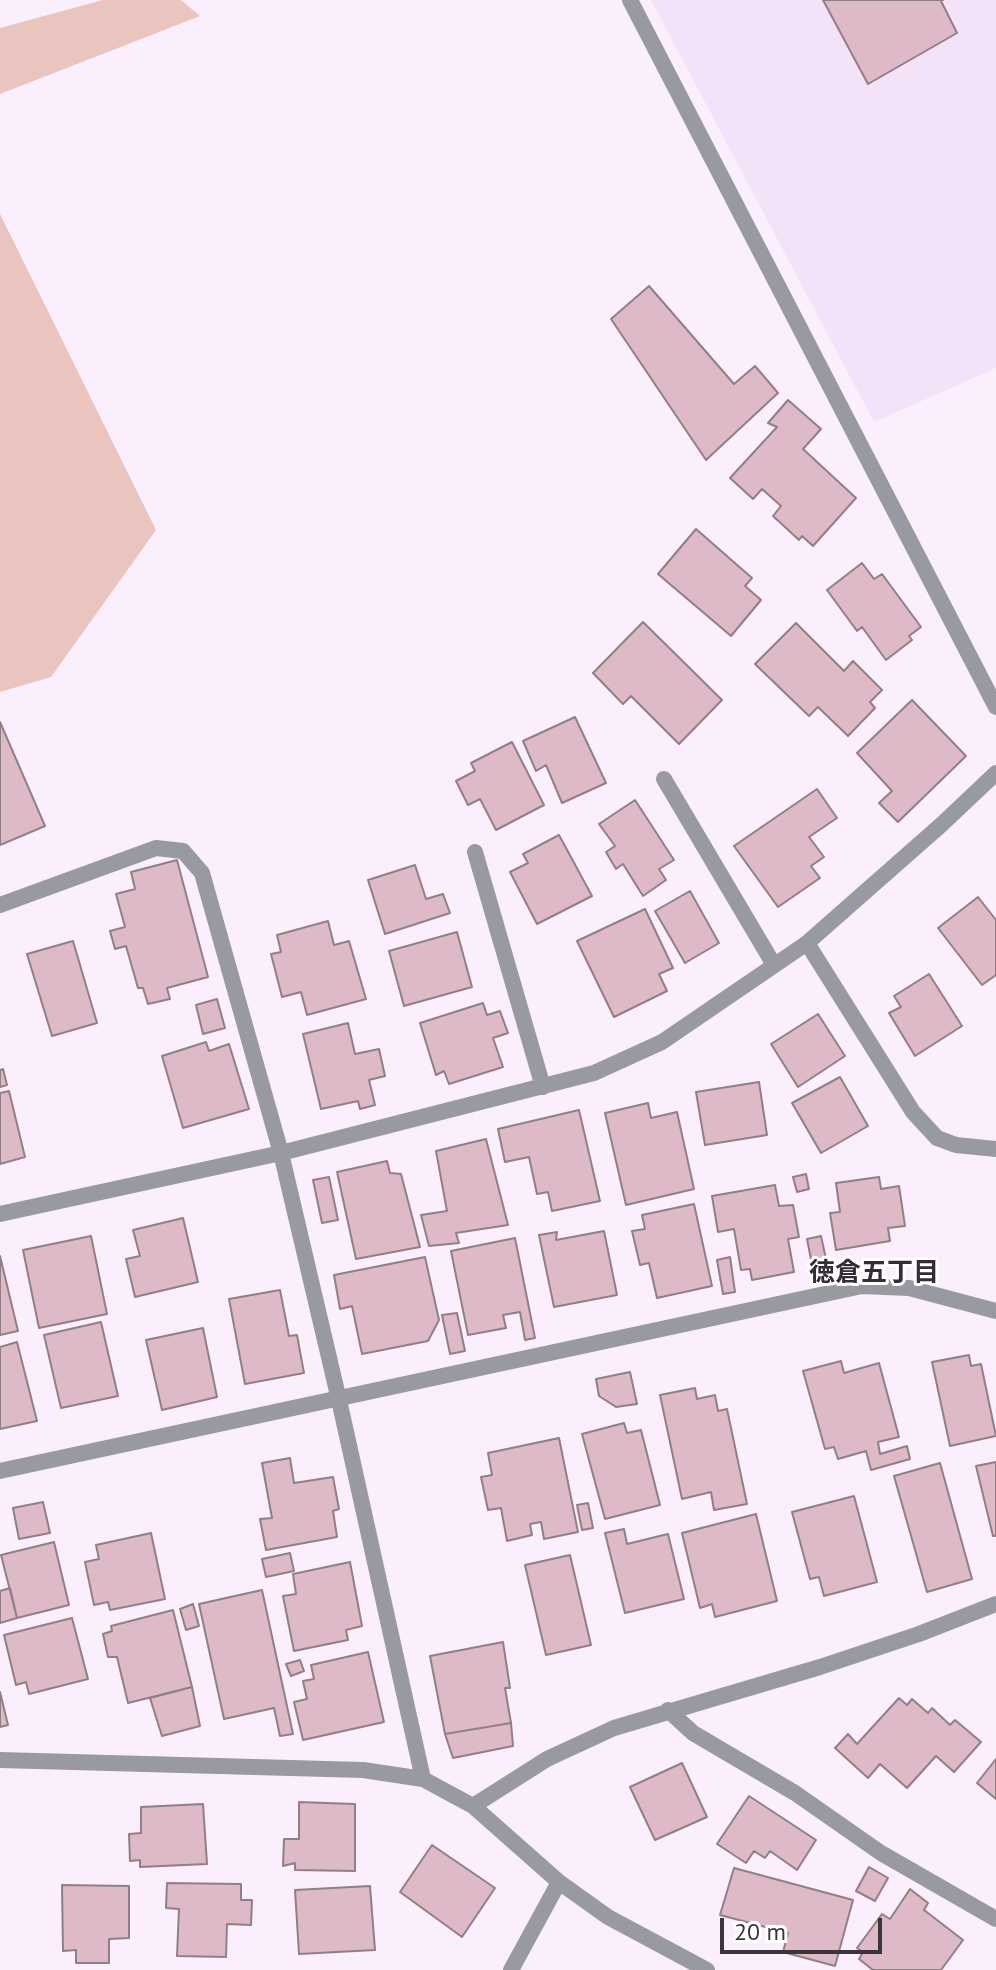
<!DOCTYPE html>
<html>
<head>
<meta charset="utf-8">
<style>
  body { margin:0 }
  #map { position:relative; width:996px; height:1970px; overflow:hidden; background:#fbeffe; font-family:"PT Sans",sans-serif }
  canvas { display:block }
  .scale { position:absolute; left:720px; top:1918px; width:162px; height:36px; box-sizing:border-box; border:4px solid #3a353b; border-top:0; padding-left:10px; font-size:24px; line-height:28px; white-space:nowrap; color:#3a353b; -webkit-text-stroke:6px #fff; paint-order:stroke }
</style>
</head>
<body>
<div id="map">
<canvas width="996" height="1970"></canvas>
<div class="scale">20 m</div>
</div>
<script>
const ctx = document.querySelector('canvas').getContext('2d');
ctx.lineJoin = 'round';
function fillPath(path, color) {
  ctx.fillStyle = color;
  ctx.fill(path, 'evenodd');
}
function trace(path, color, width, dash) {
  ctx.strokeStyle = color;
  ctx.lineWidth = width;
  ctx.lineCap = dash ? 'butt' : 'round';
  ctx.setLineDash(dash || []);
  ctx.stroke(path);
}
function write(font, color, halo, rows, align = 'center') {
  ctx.font = font + ' "PT Sans","Noto Sans JP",sans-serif';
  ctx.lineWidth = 6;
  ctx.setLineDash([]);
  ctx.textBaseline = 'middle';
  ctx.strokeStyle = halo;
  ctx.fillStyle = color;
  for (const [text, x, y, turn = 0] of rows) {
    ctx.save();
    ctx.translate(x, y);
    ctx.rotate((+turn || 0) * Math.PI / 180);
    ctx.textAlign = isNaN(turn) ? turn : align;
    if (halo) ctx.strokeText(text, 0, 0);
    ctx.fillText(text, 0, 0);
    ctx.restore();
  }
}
fillPath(new Path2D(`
  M651 0H996V368L874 422Z`), '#f3e2f8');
fillPath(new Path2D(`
  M103 0H181L200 16 0 94V28Z
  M0 214 156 530 51 677 0 692Z`), '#eac4be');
const building = new Path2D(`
  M823 0H943L941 1 957 33 868 84Z
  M649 286 734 384 755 366 778 393 706 460 611 319Z
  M788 400 821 429 803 449 856 498 813 546 802 536 799 540 773 516 781 506 762 489 753 499 730 478 777 427 768 423Z
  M696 529 752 578 745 586 761 600 731 636 658 574Z
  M862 563 874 579 882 574 921 627 909 636 912 640 886 660 862 627 857 631 827 590Z
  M643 622 722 700 679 744 631 696 623 704 593 673Z
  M796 623 844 671 853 661 882 690 870 702 875 708 848 736 818 707 809 716 755 664Z
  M912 700 966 756 898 822 879 803 892 791 857 753Z
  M575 717 606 783 562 803 546 765 536 771 523 741Z
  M0 722 45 826 0 845Z
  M512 742 544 805 496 830 480 799 468 805 456 781 475 771 471 763Z
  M817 789 837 818 809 837 824 857 811 866 820 878 778 907 734 846Z
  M635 800 674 860 659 869 666 880 643 896 623 864 616 869 606 852 615 846 599 824Z
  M559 835 592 896 537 924 510 872 528 863 523 854Z
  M177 860 208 977 167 988 170 999 148 1004 143 988H138L126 946 115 949 110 931 125 927 116 894 135 889 131 872Z
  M415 865 426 899 443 894 450 913 385 934 368 880Z
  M690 891 719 943 685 963 655 911Z
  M978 897 996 920V975L982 985 938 928Z
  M645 909 673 968 659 974 667 991 614 1017 577 941Z
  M328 921 334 945 349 941 366 999 307 1015 301 992 282 997 271 954 281 952 277 935Z
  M457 932 472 987 404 1006 389 951Z
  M73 941 97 1023 52 1036 27 954Z
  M929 974 962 1026 915 1056 889 1013 901 1007 894 996Z
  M217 999 225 1028 203 1034 196 1005Z
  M483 1003 487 1015 500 1011 508 1033 493 1038 503 1067 449 1084 444 1071 436 1075 420 1023Z
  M818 1014 845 1056 798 1087 771 1044Z
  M348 1023 355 1054 379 1049 385 1076 369 1080 375 1105 360 1109 358 1101 321 1109 303 1034Z
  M206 1042 209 1051 229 1044 249 1109 183 1128 162 1056Z
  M3 1069 7 1085 0 1087V1070Z
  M840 1077 868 1126 821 1153 792 1103Z
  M759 1082 767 1135 705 1145 696 1092Z
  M9 1091 25 1157 0 1164V1093Z
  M648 1103 651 1118 677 1112 694 1189 626 1205 605 1113Z
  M579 1110 600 1201 552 1211 548 1192 537 1194 529 1157 505 1162 498 1129Z
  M486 1139 508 1225 456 1233 459 1243 429 1246 421 1215 447 1211 436 1151Z
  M387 1161 390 1173 401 1174 420 1247 356 1259 337 1172Z
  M806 1174 809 1189 797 1192 793 1177Z
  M329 1177 338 1220 322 1223 313 1180Z
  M879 1177 881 1189 899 1186 905 1226 888 1228 890 1241 836 1250 830 1213 840 1212 836 1183Z
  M775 1185 779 1206 793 1205 799 1237 788 1239 794 1272 752 1280 750 1269 741 1270 734 1229 718 1232 712 1196Z
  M694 1204 712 1286 657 1298 649 1263 640 1265 632 1231 645 1229 642 1215Z
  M183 1218 198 1282 135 1297 126 1259 140 1256 133 1230Z
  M604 1231 617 1295 554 1307 539 1235 557 1232 556 1240Z
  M91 1236 107 1314 39 1328 23 1250Z
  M821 1236 829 1273 814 1275 807 1239Z
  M515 1238 535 1338 525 1340 520 1312 503 1315 506 1328 468 1335 451 1251Z
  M0 1256 18 1331 0 1335Z
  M425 1257 439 1320 428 1341 362 1354 352 1306 340 1309 334 1275Z
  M730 1257 735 1292 723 1294 717 1260Z
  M280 1290 289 1336 297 1335 304 1373 245 1384 229 1299Z
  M457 1313 465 1351 450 1354 442 1315Z
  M101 1322 118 1396 61 1408 44 1335Z
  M203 1328 217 1397 162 1410 146 1340Z
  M17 1342 37 1421 0 1429V1347Z
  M969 1355 971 1366 981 1364 996 1436 950 1446 932 1362Z
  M841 1361 844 1373 879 1363 899 1437 878 1442 880 1454 907 1446 910 1459 871 1470 866 1451 838 1459 834 1447 825 1449 803 1371Z
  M630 1372 637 1404 616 1407 599 1396 596 1379Z
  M695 1388 697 1399 715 1395 718 1411 727 1409 747 1504 714 1510 711 1492 682 1499 660 1395Z
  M624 1423 627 1433 641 1430 660 1505 605 1519 582 1434Z
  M559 1438 578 1532 544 1539 541 1522 530 1524 532 1535 507 1541 501 1508 488 1510 481 1477 492 1475 488 1453Z
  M290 1458 294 1483 333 1477 339 1509 333 1511 337 1537 266 1550 260 1519 272 1518 262 1463Z
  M996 1462V1536H993L976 1466Z
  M940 1463 972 1579 927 1592 894 1476Z
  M854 1496 877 1582 824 1596 819 1577 810 1579 792 1512Z
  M43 1502 50 1533 19 1539 13 1508Z
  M588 1503 593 1528 582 1530 577 1505Z
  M756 1514 777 1601 715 1617 712 1604 700 1608 682 1533Z
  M624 1529 627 1544 668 1534 684 1599 625 1613 605 1533Z
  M151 1533 165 1599 110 1610 108 1602 94 1605 85 1562 99 1559 96 1545Z
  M54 1542 69 1605 17 1618 1 1555Z
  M290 1553 294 1571 266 1577 262 1559Z
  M570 1555 591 1645 546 1655 525 1565Z
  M350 1562 362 1626 346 1630 348 1640 294 1651 283 1596 296 1594 293 1574Z
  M10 1588 17 1618 0 1623V1591Z
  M262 1590 293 1734 280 1736 274 1708 224 1719 199 1604Z
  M193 1604 199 1626 186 1630 180 1609Z
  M173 1610 192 1687 128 1703 117 1657H108L103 1634 112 1631 111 1626Z
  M72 1618 88 1679 29 1694 26 1682 16 1685 4 1635Z
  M503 1642 510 1688H505L511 1723 445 1734 430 1656Z
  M368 1652 384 1722 303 1740 294 1702 307 1699 303 1681 314 1679 311 1665Z
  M300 1660 304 1671 291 1676 286 1664Z
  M192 1687 200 1726 162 1736 150 1698Z
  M0 1692 8 1725 0 1727Z
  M899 1698 907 1705 912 1699 928 1713 932 1708 950 1725 955 1720 981 1742 954 1772 936 1756 907 1788 880 1764 868 1778 835 1748 848 1734 857 1744Z
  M511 1723 513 1746 453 1758 445 1734Z
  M996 1759V1799L977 1783Z
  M682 1763 707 1817 655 1840 630 1787Z
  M749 1796 816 1840 797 1870 770 1851 765 1858 754 1851 746 1863 717 1844Z
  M299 1802 355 1804V1871L295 1870V1863L283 1866 284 1839H299Z
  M203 1804 207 1864 140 1867V1860L130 1861 129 1834 141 1833V1807Z
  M432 1845 495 1888 462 1937 400 1892Z
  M869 1867 888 1878 875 1901 856 1891Z
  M734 1868 853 1900 835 1966 783 1952 788 1933 720 1915Z
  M167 1883 241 1884V1900H252L251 1925 227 1924 226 1957 177 1956 179 1909 166 1908Z
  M62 1885 129 1886V1938L109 1939V1963H76V1950L63 1951Z
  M370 1886 375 1950 299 1954 295 1890Z
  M910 1889 928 1903 924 1910 963 1940 941 1970H873L859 1959 863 1952 857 1948 882 1914 890 1919Z`);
fillPath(building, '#deb9c7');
trace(building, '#917f86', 2);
trace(new Path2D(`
  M668 1710 693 1733 795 1793 881 1853 996 1919`), '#9999a1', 16);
trace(new Path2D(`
  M630 0 996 707
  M664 779 774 965
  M475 852 543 1087
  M0 905 156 848 183 851 202 873 281 1153 339 1400 423 1779
  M807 943 913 1112 937 1138 956 1145 996 1149
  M0 1214 281 1153 594 1073 662 1042 807 943 941 825 996 773
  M0 1471 862 1286 909 1288 996 1311
  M0 1760 363 1770 423 1779 473 1806 559 1882 608 1917 707 1970
  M473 1806 547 1759 614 1728 820 1667 919 1634 996 1604
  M511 1970 559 1882`), '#9999a1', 16);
write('bold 26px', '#352c38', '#fff', [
  ["徳倉五丁目",874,1274]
]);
</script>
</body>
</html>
